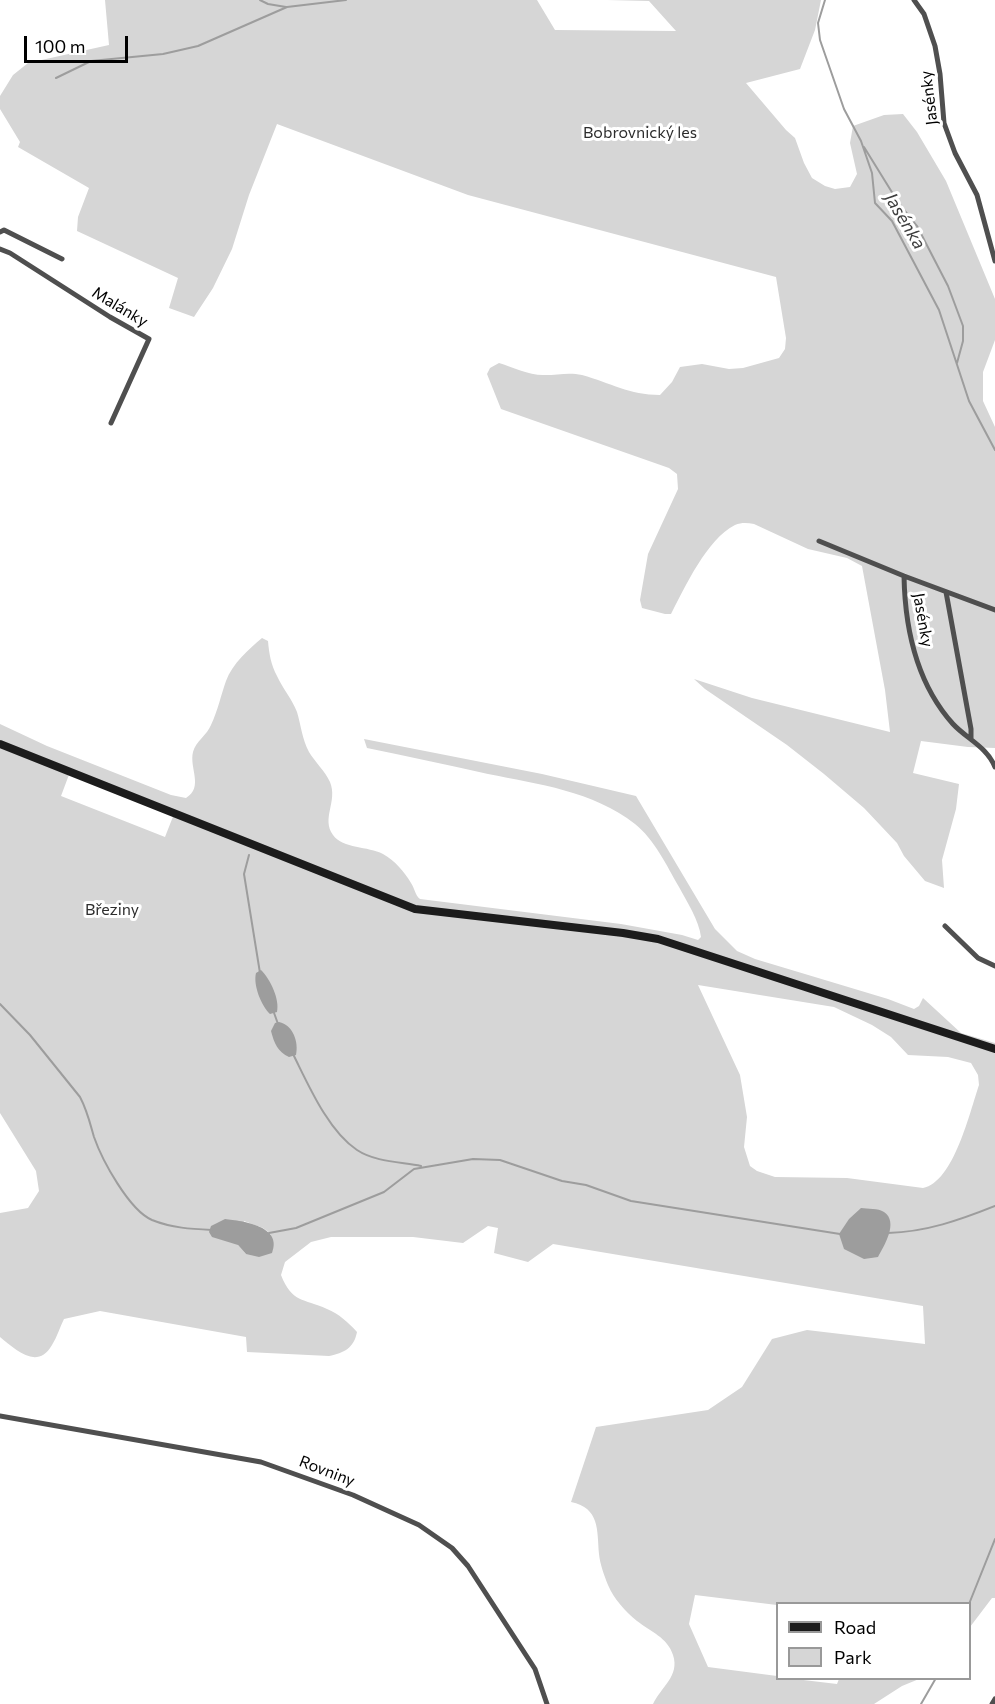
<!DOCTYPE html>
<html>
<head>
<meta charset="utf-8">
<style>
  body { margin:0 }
  #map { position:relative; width:995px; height:1704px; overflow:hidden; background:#fff; font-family:Commissioner,sans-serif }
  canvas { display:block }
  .legend { position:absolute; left:776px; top:1602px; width:195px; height:78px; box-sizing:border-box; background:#fff; border:2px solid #999; margin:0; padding:8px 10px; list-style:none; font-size:18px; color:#000 }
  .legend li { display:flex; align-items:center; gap:12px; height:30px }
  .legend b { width:30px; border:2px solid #999 }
  .scale { position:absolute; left:24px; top:36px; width:104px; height:27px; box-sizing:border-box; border:3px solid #000; border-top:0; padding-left:8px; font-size:18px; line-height:21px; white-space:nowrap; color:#000; -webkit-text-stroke:4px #fff; paint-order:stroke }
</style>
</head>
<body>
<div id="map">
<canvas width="995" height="1704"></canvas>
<ul class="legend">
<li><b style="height:8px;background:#1c1c1c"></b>Road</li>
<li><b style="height:16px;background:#d6d6d6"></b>Park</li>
</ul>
<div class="scale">100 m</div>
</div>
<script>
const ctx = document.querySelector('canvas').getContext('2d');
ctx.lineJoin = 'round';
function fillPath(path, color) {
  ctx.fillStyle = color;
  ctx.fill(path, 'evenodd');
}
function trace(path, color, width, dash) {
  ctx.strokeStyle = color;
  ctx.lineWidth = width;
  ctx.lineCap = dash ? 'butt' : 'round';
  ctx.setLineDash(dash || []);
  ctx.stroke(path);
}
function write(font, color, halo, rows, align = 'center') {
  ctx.font = font + ' Commissioner,sans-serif';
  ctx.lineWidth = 6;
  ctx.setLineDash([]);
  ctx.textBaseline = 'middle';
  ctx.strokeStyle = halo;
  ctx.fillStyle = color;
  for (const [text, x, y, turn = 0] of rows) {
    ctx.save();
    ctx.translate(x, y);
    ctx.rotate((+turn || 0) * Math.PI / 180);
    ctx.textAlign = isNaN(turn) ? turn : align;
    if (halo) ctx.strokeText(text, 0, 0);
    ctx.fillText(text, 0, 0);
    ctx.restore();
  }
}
fillPath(new Path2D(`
  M105 0H537L555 30 676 31 649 1 607 0H821L815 30 800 69 746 83 786 130 795 138 804 163 812 178 825 186 835 189 850 187 857 174 850 143 853 126 884 115 903 114 917 132 946 181 995 299V340L983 372V401L995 427V748L968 747 921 741 913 773 959 784 956 809 942 860 944 888 925 881 904 856 897 843 864 808 824 774 787 745 705 689 694 679 752 698 890 732 885 690 862 566 847 558 808 549 754 524C748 523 742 522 735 525 707 539 685 587 671 614H665L642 608 640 600 648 554 678 489 677 474 669 468 501 409 487 374 490 368 499 363C512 367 531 376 545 375 558 375 569 372 582 375 611 383 629 395 660 395L672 382 680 367 702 364 729 369 743 368 779 358 785 349 786 338 776 277 468 195 277 124 249 195 232 249 213 288 194 317 169 308 178 278 77 231 78 217 89 188 18 147 20 142 0 109V96L13 75 28 63 109 45Z
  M262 638 268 641C269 653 271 665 277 676 283 689 292 699 297 712 301 725 302 739 309 752 315 762 325 771 330 782 338 802 321 818 333 835 343 849 368 846 383 854 395 861 404 871 411 883 415 889 415 895 420 899L621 924 682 935 698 940 701 937C699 920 687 902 679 887 667 866 654 839 635 824 593 791 538 784 488 774 448 765 407 756 367 748L364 739 542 774 636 796 715 929 737 951 755 959 888 999 914 1009 919 1006 923 998 961 1033 995 1043V1598H992L970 1627V1604H778L777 1605 695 1595 689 1624 708 1667 777 1676 778 1678 795 1679 837 1684 839 1679H919L902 1686 874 1704H653C661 1687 680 1676 673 1655 668 1638 650 1631 637 1621 625 1611 614 1599 608 1585 604 1575 600 1564 599 1554 597 1530 600 1508 571 1502L596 1427 708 1410 742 1387 772 1339 807 1330 925 1344 923 1306 553 1244 528 1262 494 1253 498 1228 488 1226 463 1243 413 1237H331L311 1242 285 1262 281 1275C292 1303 303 1298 327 1309 339 1314 348 1322 357 1332 354 1348 344 1353 329 1356L247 1352 246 1337 100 1311 64 1319C60 1327 57 1337 52 1345 37 1371 15 1349 0 1337V1213L28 1208 39 1191 36 1171 0 1113V724L47 746 171 795 186 798C204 787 189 768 193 752 196 741 207 735 211 725 218 710 221 695 226 681 232 664 249 649 262 638ZM70 772 174 814 165 837 61 796ZM698 985 834 1007 872 1025 891 1037 908 1055 948 1057 971 1063 978 1075 979 1085C970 1111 954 1182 923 1188L847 1178 775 1177 757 1171 750 1166 744 1147 747 1117 740 1075ZM244 1221 263 1228 271 1234 246 1254 238 1245Z`), '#d6d6d6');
fillPath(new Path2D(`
  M261 970C270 979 280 999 277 1012L270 1014C261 1005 253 985 256 973Z
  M279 1022C293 1025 299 1042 296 1055L289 1057C278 1052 274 1043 271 1031L275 1023Z
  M861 1208C868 1209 878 1208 884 1212 899 1222 884 1246 878 1257L864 1259 844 1249 839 1234 849 1219Z
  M225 1219C243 1221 283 1226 272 1253L259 1257 246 1254 238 1245 212 1237 209 1232 211 1226Z`), '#9d9d9d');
trace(new Path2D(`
  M260 0 268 4 286 7
  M825 0 818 23 820 40 844 109 861 141 872 173 875 203 892 221 939 310 969 401 995 450
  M56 78 91 61 163 54 198 46 287 7 346 0
  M864 147 898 202 917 226 948 286 963 326V341L957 363
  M249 855 244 874 260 973
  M0 1004 30 1035 80 1097C87 1110 90 1123 94 1137 102 1160 129 1210 152 1220 172 1228 191 1229 212 1230
  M273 1010 278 1024
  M293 1054C308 1084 328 1131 357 1150 375 1162 401 1162 421 1166
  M269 1233 296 1228 384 1192 414 1169 473 1159 500 1160 562 1181 586 1185 631 1201 840 1234
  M888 1233C926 1232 960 1220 995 1206
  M969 1604 995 1539
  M921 1704 936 1678`), '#9d9d9d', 2);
trace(new Path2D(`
  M914 0 924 14 935 46 940 74 944 123 955 153 977 195 995 261
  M0 232 4 230 62 259
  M0 249 10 253 110 317 149 339 111 423
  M819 541 904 576C905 629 917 684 953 724 967 739 987 747 995 767
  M904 576 995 610
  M946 592 971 729V739
  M945 926 978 958 995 966
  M0 1416 261 1462 353 1495 419 1525 452 1548 468 1566 535 1669 547 1704
  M992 1704 995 1699`), '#4f4f4f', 5);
trace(new Path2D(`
  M0 744 415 909 623 933 658 939 995 1049`), '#1c1c1c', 8);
write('16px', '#000', '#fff', [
  ["Jasénky",929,98,-97],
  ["Malánky",120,307,31],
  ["Jasénky",923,620,80],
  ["Rovniny",327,1471,21]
]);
write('16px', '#2d2d2d', '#fff', [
  ["Bobrovnický les",640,133],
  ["Březiny",112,910]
]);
write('italic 18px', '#3e3e3e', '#fff', [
  ["Jasénka",905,221,59]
]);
</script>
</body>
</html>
